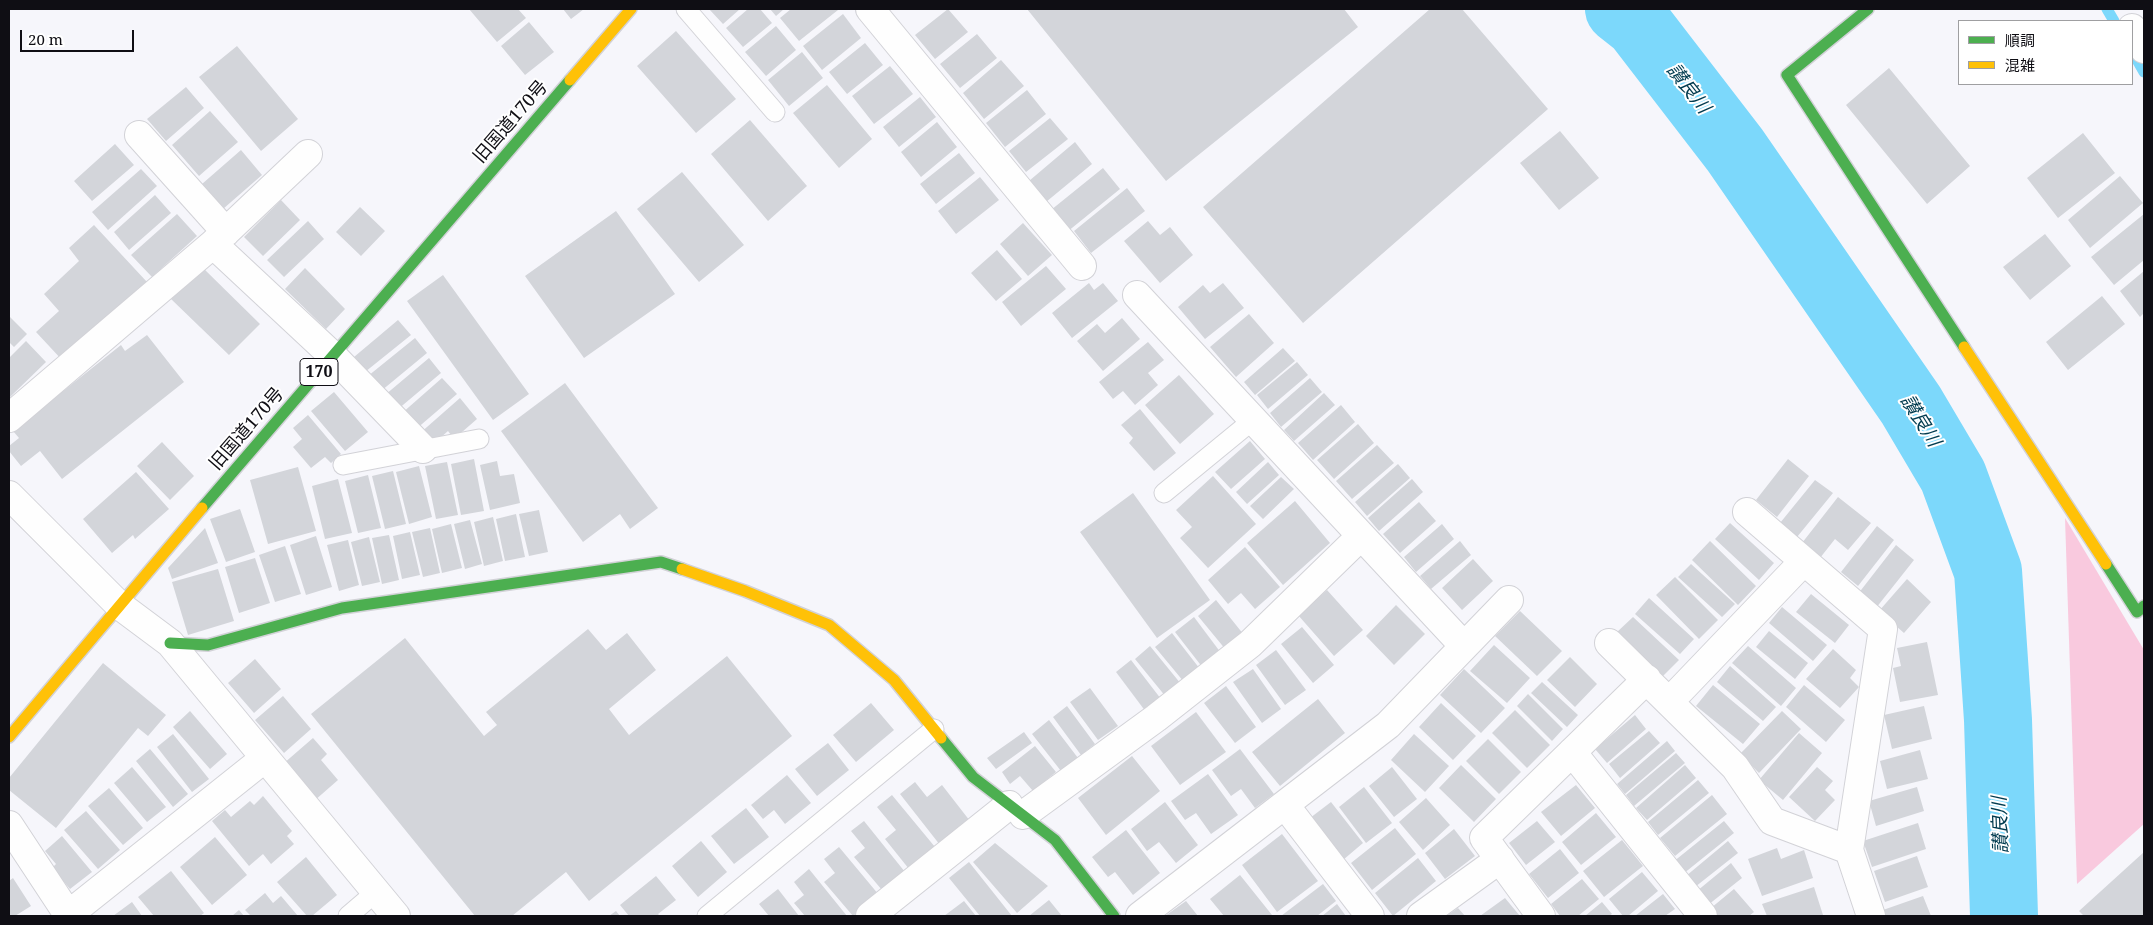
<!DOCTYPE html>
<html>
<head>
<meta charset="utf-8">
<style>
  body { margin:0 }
  #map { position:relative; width:2153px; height:925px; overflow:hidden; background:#f6f6fb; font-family:"Noto Serif","Noto Sans JP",serif }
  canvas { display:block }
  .frame { position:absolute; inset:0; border:10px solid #0f0e14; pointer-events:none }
  .legend { position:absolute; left:1958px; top:20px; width:175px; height:65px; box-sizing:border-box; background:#fff; border:1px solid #9f9fa1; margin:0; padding:6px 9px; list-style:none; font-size:15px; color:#0f0e14 }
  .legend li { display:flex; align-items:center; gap:10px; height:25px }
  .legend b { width:25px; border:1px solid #9f9fa1 }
  .scale { position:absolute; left:20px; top:30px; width:114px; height:22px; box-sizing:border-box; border:2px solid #0f0e14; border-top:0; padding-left:6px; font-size:15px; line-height:18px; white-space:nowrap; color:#0f0e14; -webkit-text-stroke:4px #fff; paint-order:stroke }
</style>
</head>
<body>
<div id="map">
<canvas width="2153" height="925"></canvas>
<div class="frame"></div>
<ul class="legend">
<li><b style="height:6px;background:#4caf50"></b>順調</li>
<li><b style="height:6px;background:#ffc107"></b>混雑</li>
</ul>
<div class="scale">20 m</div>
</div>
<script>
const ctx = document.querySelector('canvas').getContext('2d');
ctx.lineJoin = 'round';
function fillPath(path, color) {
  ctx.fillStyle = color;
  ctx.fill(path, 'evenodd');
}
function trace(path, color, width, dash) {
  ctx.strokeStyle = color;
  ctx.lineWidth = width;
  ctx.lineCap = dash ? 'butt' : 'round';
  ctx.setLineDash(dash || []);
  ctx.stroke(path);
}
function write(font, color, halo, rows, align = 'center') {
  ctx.font = font + ' "Noto Serif","Noto Sans JP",serif';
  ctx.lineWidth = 4;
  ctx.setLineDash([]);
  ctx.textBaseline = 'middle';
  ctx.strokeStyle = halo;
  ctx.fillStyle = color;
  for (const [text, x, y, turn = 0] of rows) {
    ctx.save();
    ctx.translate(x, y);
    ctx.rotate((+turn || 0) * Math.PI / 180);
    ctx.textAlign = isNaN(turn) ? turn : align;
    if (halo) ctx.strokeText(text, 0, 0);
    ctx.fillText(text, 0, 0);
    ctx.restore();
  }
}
fillPath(new Path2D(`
  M2065 518 2144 650V824L2077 884Z`), '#f9c9de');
trace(new Path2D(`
  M2107 9 2114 21
  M2132 51 2144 72`), '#7cd8fb', 11);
trace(new Path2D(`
  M1619 9 1638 24 1735 150 1911 405 1953 476 1988 571 1998 720 2004 916`), '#7cd8fb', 68);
fillPath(new Path2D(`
  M469 9H518L526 18 497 42Z
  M563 9H584L571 19Z
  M709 9H740L723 24Z
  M748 9H760L772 23 743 47 726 28Z
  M770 9H784L776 16Z
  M791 9H837L838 10 799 41 780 18Z
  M948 9 968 32 935 59 915 35Z
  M1027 9H1344L1358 27 1166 181Z
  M1430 9H1462L1548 109 1303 323 1203 207Z
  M843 14 861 38 822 70 803 46Z
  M529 22 554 52 525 75 501 46Z
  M776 26 796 50 766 76 745 52Z
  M676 31 736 99 696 133 637 66Z
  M977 34 997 58 960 88 940 64Z
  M865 43 883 65 847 94 829 72Z
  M237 46 298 119 261 151 199 77Z
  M802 52 823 78 789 106 768 80Z
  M1001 60 1024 86 984 119 963 93Z
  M890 66 913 94 874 124 852 96Z
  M1889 68 1970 166 1927 204 1846 105Z
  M827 85 872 139 839 168 793 113Z
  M186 87 204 108 166 141 147 119Z
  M1027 90 1046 114 1005 147 986 123Z
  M920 97 936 117 899 147 883 127Z
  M210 111 238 142 199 176 172 145Z
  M1050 118 1068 139 1026 172 1009 151Z
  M750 120 807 186 768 221 711 154Z
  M937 122 957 147 921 177 901 152Z
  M1560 131 1599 178 1559 210 1520 163Z
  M2083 133 2115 173 2058 218 2027 178Z
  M1075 142 1092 164 1046 202 1029 181Z
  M115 144 134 165 92 201 74 181Z
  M241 150 262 175 223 209 202 184Z
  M959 153 975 173 936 204 920 184Z
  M1103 168 1120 189 1067 232 1051 210Z
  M141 169 157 186 108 230 92 212Z
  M682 172 744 245 699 282 637 209Z
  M2120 176 2143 203 2090 248 2068 220Z
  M980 177 999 200 956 234 938 211Z
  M1127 188 1145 211 1091 253 1074 231Z
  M155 195 171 213 129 250 114 232Z
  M281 200 300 220 263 256 244 237Z
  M360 207 385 231 361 256 336 232Z
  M616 211 675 294 584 358 525 276Z
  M177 214 197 236 152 277 131 255Z
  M2144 214V260L2114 285 2091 257Z
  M308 221 324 239 284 277 267 260Z
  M1148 221 1160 235 1170 227 1193 255 1160 283 1124 241Z
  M1023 223 1052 255 1028 276 1000 244Z
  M94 225 147 282 63 361 36 332 59 311 44 294 79 261 69 248Z
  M2045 234 2071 266 2030 300 2003 267Z
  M997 250 1022 279 996 301 971 273Z
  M1046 266 1066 289 1021 326 1002 302Z
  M202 267 260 324 229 355 171 299Z
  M305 268 345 309 326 329 285 289Z
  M2144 271V313L2140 317 2120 291Z
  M443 275 529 394 493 420 407 301Z
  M1089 283 1094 290 1103 283 1118 301 1072 338 1052 313Z
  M1223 283 1244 308 1205 339 1178 307 1203 285 1210 293Z
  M2102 296 2125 324 2068 370 2046 342Z
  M1249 314 1274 343 1236 377 1210 347Z
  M9 316 27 334 14 347 9 342Z
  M1122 318 1140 339 1103 371 1077 341 1097 324 1105 333Z
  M398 320 411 335 365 372 354 357Z
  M147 335 184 382 62 479 40 451 21 466 9 451V446L19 438 13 431 121 345 125 351Z
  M415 338 427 353 381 391 368 376Z
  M26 341 46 362 9 398V358Z
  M1148 342 1164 360 1148 373 1158 385 1135 405 1123 391 1113 399 1099 382Z
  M1283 348 1295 361 1255 395 1244 382Z
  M429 358 441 373 397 410 385 395Z
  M1297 362 1308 375 1268 409 1257 395Z
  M1179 375 1214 414 1180 444 1145 405Z
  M442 378 457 394 415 430 401 414Z
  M1310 378 1322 392 1281 427 1270 413Z
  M565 383 658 508 630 529 620 514 583 542 501 431Z
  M334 392 368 432 345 451 311 411Z
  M1324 393 1335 405 1294 441 1284 430Z
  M460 398 477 419 454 439 448 431 430 447 419 434Z
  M1341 405 1355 422 1313 460 1298 443Z
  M1140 409 1176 453 1154 471 1129 443 1133 438 1121 425Z
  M308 415 341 454 331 463 325 457 311 468 293 447 302 439 293 428Z
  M1358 424 1374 443 1334 479 1317 460Z
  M1250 441 1265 459 1231 489 1215 472Z
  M162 442 194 476 170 500 137 466Z
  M1377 445 1394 463 1352 499 1336 481Z
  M474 459 484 511 461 515 451 464Z
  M1788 459 1809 476 1777 517 1756 500Z
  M497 461 500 476 514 474 520 503 490 510 480 465Z
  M447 462 458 515 436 519 425 466Z
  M1268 462 1279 475 1247 504 1236 492Z
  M1398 464 1410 478 1367 516 1355 502Z
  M419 466 432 517 409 524 396 472Z
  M298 467 316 531 268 544 250 480Z
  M393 471 406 524 385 529 372 476Z
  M136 472 169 509 135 539 133 535 112 553 83 519Z
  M368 475 381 528 358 533 345 481Z
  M1213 476 1256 524 1208 568 1180 538 1192 527 1176 510Z
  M1281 477 1294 489 1263 519 1250 506Z
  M338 479 352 533 325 539 312 486Z
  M1412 479 1423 492 1379 531 1368 518Z
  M1815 480 1833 493 1797 537 1780 523Z
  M1133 493 1210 600 1157 638 1080 532Z
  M1838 497 1871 523 1848 550 1835 539 1820 558 1802 543Z
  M1295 501 1330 543 1283 585 1247 543Z
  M1419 502 1436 521 1400 553 1383 534Z
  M240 509 255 552 226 562 210 519Z
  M539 510 548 552 529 556 519 514Z
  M516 514 525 557 505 561 496 519Z
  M493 517 503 561 484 566 474 522Z
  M470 520 482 564 465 569 454 524Z
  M1730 523 1774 563 1759 580 1715 539Z
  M451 524 462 568 442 573 432 529Z
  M1442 524 1454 539 1416 572 1404 557Z
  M1877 526 1894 540 1858 586 1841 572Z
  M205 528 218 563 172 579 168 568Z
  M430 528 440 573 423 577 412 532Z
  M410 532 420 575 402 579 393 536Z
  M389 535 399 580 382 584 372 538Z
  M316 536 332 587 306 595 290 545Z
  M369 537 380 582 362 586 351 542Z
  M348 540 359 585 339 591 327 545Z
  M1460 541 1471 555 1431 589 1420 576Z
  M1710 541 1756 586 1738 605 1692 560Z
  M1896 545 1914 560 1876 608 1858 594Z
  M285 546 301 594 275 602 259 555Z
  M1245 547 1280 587 1255 609 1241 593 1228 604 1208 580Z
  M255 558 270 603 239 613 225 567Z
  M1473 559 1493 581 1462 610 1442 588Z
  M1691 564 1735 604 1722 617 1678 577Z
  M218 569 234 621 188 635 172 582Z
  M1675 577 1718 620 1699 639 1656 595Z
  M1907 579 1931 602 1904 633 1879 611Z
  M1327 590 1363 630 1334 656 1298 615Z
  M1811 594 1849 625 1835 643 1796 612Z
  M1649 598 1694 639 1680 654 1635 614Z
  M1216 600 1244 635 1226 650 1198 616Z
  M1396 605 1425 634 1394 665 1366 636Z
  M1782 607 1827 645 1813 661 1769 623Z
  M1520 611 1562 651 1537 676 1495 636Z
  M1194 617 1221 653 1203 668 1175 632Z
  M1633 617 1679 660 1662 677 1616 633Z
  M1302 627 1334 665 1313 683 1281 644Z
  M588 629 606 650 627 633 656 670 609 709 629 735 727 656 792 736 589 901 566 872 512 916H475L311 714 405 638 484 736 497 725 486 712Z
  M1769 631 1808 663 1795 679 1756 647Z
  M1172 633 1200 669 1184 682 1155 647Z
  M1927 642 1938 695 1900 702 1893 668 1901 666 1897 648Z
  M1494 645 1530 678 1507 703 1470 671Z
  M1150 646 1181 684 1166 697 1135 659Z
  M1748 646 1796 688 1781 706 1732 663Z
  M1833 649 1856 670 1850 678 1859 687 1840 708 1806 679Z
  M1276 650 1306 690 1285 705 1256 665Z
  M1570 657 1597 684 1575 707 1547 680Z
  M255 659 281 689 254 713 228 683Z
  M1131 660 1161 699 1146 712 1116 672Z
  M103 663 166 715 148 736 138 728 56 828 9 790V778Z
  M1730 666 1776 707 1763 721 1717 682Z
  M1253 669 1281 709 1262 723 1233 682Z
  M1464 669 1505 708 1481 733 1440 695Z
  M1542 682 1578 715 1567 727 1531 693Z
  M1713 685 1760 724 1743 744 1696 706Z
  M1804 685 1845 720 1826 742 1786 707Z
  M1226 686 1256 727 1235 743 1204 703Z
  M1090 688 1118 726 1098 740 1070 702Z
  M1528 694 1563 729 1552 741 1517 706Z
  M283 696 311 729 284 753 255 720Z
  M1318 699 1345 733 1280 786 1252 752Z
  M871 703 894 730 856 762 833 735Z
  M1441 703 1476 736 1453 760 1419 727Z
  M1067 706 1095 744 1081 755 1053 717Z
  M1924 706 1932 739 1892 749 1884 715Z
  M1515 710 1550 745 1527 768 1492 733Z
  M190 711 227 754 210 769 173 727Z
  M1782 711 1801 729 1759 773 1740 754Z
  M1196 712 1226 752 1180 785 1151 746Z
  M1635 715 1646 729 1607 763 1595 749Z
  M1049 720 1078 758 1061 771 1032 734Z
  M1649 731 1660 743 1620 778 1609 764Z
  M1024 732 1032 743 996 769 987 758Z
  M1799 733 1822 753 1783 800 1759 780Z
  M173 734 209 779 192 792 157 747Z
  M1414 734 1449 766 1425 792 1391 760Z
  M313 738 327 754 321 760 338 780 314 801 283 764Z
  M1488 739 1521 772 1499 794 1466 761Z
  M1667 741 1675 751 1625 794 1617 784Z
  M828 743 849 770 817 796 795 769Z
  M1035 746 1056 772 1033 791 1020 776 1010 784 1002 772Z
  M150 749 188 794 173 807 136 761Z
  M1240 749 1274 794 1255 808 1241 789 1231 796 1212 770Z
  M1920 750 1928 779 1887 789 1880 761Z
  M1676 753 1685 763 1634 806 1626 795Z
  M1132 756 1160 791 1106 835 1078 798Z
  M1461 765 1496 799 1474 822 1439 788Z
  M1685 765 1696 778 1647 820 1636 808Z
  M132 767 166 807 147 822 114 783Z
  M1392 767 1417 799 1394 817 1369 786Z
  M1817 767 1833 781 1825 790 1835 800 1815 821 1789 797Z
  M1208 774 1238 815 1211 834 1196 813 1185 820 1171 801Z
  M787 775 811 803 785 824 774 810 763 819 751 805Z
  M1698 780 1709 793 1658 835 1648 822Z
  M915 782 927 797 942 785 970 821 940 845 900 794Z
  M1576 785 1595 808 1561 836 1541 812Z
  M1364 787 1392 823 1366 843 1339 807Z
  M1917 787 1924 811 1876 826 1869 801Z
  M109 788 143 828 123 845 88 806Z
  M892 795 935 847 909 869 885 839 896 830 877 807Z
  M1712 795 1727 814 1675 856 1660 838Z
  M263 796 292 831 287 836 294 844 271 864 263 854 249 866 212 821 225 810 231 817 250 801 254 805Z
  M1426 798 1450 825 1423 850 1399 822Z
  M1165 802 1198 845 1176 863 1159 842 1147 851 1131 829Z
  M1331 802 1363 843 1343 860 1310 818Z
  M746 808 769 837 734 864 711 836Z
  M86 811 120 850 98 869 64 830Z
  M1596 813 1616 837 1581 865 1562 842Z
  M864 821 905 872 882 890 854 857 865 848 851 831Z
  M1537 821 1555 842 1526 865 1509 843Z
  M1724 821 1734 833 1683 874 1673 862Z
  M1918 823 1926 849 1872 867 1863 841Z
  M1395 828 1416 854 1372 890 1351 863Z
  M1454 829 1475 856 1445 879 1425 853Z
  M1126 830 1160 873 1133 895 1115 872 1108 877 1092 857Z
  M1282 834 1318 881 1277 912 1242 865Z
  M62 836 92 872 70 889 52 868 56 864 45 851Z
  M215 837 247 875 212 905 180 867Z
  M1622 840 1643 866 1604 897 1583 871Z
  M701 841 727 872 698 897 672 866Z
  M1728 841 1738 853 1695 887 1686 876Z
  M995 843 1048 886 1017 913 973 862Z
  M839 847 879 895 853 916 824 882 835 873 824 859Z
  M1777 848 1781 859 1804 850 1813 878 1762 896 1748 859Z
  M1560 849 1579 873 1548 898 1529 874Z
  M2144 852V916H2084L2079 911Z
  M1917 856 1928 887 1885 902 1874 871Z
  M306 857 337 895 312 916H307L277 882Z
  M1418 858 1436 881 1393 916 1375 893Z
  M969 862 1012 916H980L949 878Z
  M1731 863 1742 878 1708 905 1697 891Z
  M809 869 847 916H805L794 903 804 895 794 882Z
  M171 871 204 913 200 916H154L138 897Z
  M1642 872 1658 891 1628 916H1623L1609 899Z
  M1240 875 1272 915 1271 916H1224L1210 899Z
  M656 876 676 900 658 914 660 916H629L620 905Z
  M13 878 31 906 15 916H9V881Z
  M1582 879 1599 899 1578 916H1560L1551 904Z
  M1323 884 1336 901 1317 916H1281Z
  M1814 887 1823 915 1818 916H1767L1762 904Z
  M778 889 799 916H769L759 904Z
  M1734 889 1754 912 1749 916H1718L1711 908Z
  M265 893 273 903 281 896 298 916H251L245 910Z
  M1663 894 1675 909 1665 916H1635Z
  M1923 896 1931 916H1885L1883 910Z
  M1505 898 1520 916H1480Z
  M1049 900 1062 916H1029Z
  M964 901 976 916H944Z
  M1186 901 1198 916H1165Z
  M132 902 142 916H113Z
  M1602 902 1612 914 1609 916H1585Z
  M1337 904 1346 916H1322Z
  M1458 908 1465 916H1446Z
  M239 910 244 916H232Z
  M616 911 620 916H609Z`), '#d3d5da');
const lane = new Path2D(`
  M686 9 775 112
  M343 465 479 439
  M1164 493 1253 420
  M348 916 376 892
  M707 916 934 729`);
const street = new Path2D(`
  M870 9 1082 266
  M2132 28 2144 49
  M139 135 226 232
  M308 154 213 244 333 356 423 449
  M1137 295 1464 646
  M9 418 213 244
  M9 495 119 605 170 643 396 916
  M1747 512 1883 629 1849 850
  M1609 643 1735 767 1772 821 1849 850 1871 916
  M1669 702 1804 561
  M1572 752 1703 916
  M1285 805 1370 916
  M1023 815 1156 718 1250 644 1361 536
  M9 825 69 916
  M68 915 265 758
  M870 916 1009 805
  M1140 916 1388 725 1509 600
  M1421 916 1500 859
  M1541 916 1484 838 1647 679`);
const fast = new Path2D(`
  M1868 9 1787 75 1964 347
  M202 508 570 80
  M2106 564 2137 612 2144 606
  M170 643 208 645 342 608 661 562 682 569
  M941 738 973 777 1055 840 1114 916`);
const slow = new Path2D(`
  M570 80 631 9
  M1964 347 2106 564
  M682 569 745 591 829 625 894 680 941 738
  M9 737 202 508`);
trace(lane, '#d2d2d7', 21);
trace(street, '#d2d2d7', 30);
trace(fast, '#d2d2d7', 14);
trace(slow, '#d2d2d7', 14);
trace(lane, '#fefefe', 19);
trace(street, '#fefefe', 28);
trace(fast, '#4caf50', 11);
trace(slow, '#ffc107', 11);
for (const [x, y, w] of [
  [319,372,38]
]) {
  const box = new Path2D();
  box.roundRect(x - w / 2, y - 13.5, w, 27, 4);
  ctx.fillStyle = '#fff';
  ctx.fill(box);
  trace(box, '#0f0e14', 1);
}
write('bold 16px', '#0f0e14', null, [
  ["170",319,372]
]);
write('18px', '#0f0e14', '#fff', [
  ["旧国道170号",511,122,-49],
  ["旧国道170号",247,429,-49]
]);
write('italic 19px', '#003b4f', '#fff', [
  ["讃良川",1688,89,52],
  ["讃良川",1920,421,58],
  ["讃良川",2001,825,-92]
]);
</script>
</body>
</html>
